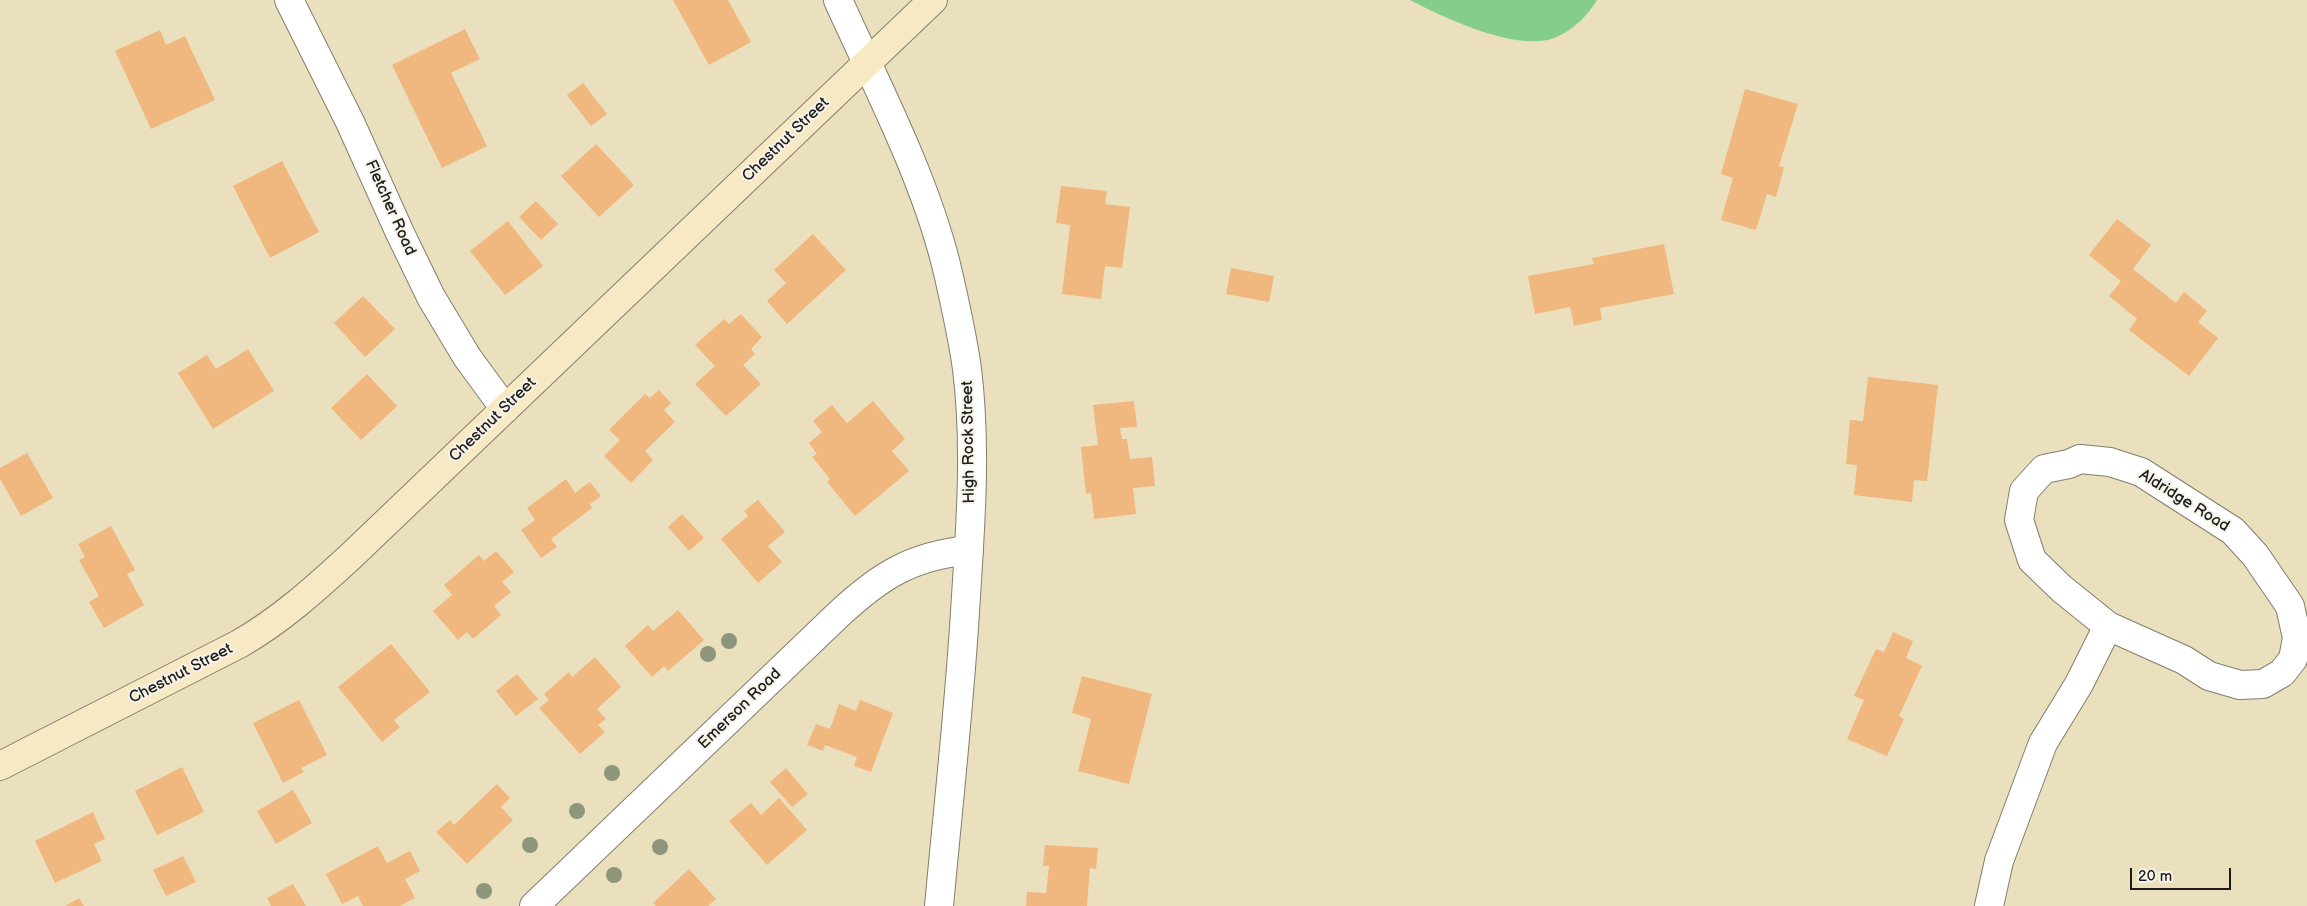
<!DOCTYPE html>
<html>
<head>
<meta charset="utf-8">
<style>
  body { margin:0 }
  #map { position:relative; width:2307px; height:906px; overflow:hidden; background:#eae0be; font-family:"Balsamiq Sans",sans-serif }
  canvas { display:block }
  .scale { position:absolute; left:2130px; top:868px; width:101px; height:22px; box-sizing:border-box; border:2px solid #1c1c1c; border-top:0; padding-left:6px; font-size:15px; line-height:18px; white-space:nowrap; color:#1c1c1c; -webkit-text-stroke:4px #f7f3e8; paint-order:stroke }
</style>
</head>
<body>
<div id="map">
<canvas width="2307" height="906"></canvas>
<div class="scale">20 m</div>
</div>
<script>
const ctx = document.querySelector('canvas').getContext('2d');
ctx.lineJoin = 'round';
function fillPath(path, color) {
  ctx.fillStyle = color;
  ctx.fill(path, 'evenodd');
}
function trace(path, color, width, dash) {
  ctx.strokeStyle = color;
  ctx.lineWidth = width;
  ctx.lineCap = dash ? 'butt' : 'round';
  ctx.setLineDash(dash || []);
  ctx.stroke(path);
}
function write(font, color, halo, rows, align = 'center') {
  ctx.font = font + ' "Balsamiq Sans",sans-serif';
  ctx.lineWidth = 4;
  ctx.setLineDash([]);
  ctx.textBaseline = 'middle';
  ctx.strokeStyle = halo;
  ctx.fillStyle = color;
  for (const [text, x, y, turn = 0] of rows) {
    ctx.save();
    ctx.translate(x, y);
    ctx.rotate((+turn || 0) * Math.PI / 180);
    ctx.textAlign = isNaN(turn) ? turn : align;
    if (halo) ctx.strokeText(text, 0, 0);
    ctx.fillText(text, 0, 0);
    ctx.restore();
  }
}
fillPath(new Path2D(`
  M1410 0H1597C1586 19 1563 40 1540 41 1500 44 1445 18 1410 0Z`), '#85ce8a');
fillPath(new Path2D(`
  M673 0H728L751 42 709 65Z
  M465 29 480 59 451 73 487 146 442 168 392 65Z
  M160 30 166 45 185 36 215 100 151 129 115 51Z
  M583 83 607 114 591 126 567 95Z
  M1745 89 1798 104 1779 166 1784 167 1776 197 1767 194 1756 230 1721 220 1733 178 1721 174Z
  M596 144 634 185 599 217 561 176Z
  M282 161 319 232 270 258 233 186Z
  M1061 186 1107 191 1105 204 1130 207 1122 268 1105 266 1101 299 1062 294 1070 225 1056 223Z
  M536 201 558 224 541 240 519 217Z
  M2117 219 2151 245 2133 269 2176 303 2184 292 2207 311 2198 322 2218 338 2189 376 2129 330 2137 319 2109 296 2121 281 2089 255Z
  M508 221 543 266 505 295 470 251Z
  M813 234 846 270 787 324 767 301 786 283 774 270Z
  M1664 244 1674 294 1600 308 1602 320 1574 326 1570 307 1535 314 1528 276 1594 264 1592 258Z
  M1231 268 1274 276 1269 302 1226 294Z
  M363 296 395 329 365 357 334 323Z
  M741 314 762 337 751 349 755 354 743 365 761 384 726 416 695 384 715 366 695 345 724 319 729 324Z
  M248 349 274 391 213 429 178 373 207 355 216 369Z
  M367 374 397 406 361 440 331 408Z
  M1868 377 1938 385 1927 481 1914 480 1912 502 1854 495 1857 465 1846 464 1850 420 1863 421Z
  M659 390 671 403 664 410 675 422 645 451 653 460 631 483 604 456 620 440 609 430 645 394 650 398Z
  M873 401 905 439 892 451 909 471 855 516 827 482 830 479 812 457 817 454 809 443 822 432 813 421 832 405 847 423Z
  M1134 401 1137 427 1120 428 1122 439H1127L1130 459 1152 457 1155 486 1133 488 1136 514 1094 519 1091 493 1086 494 1081 447 1098 445 1093 405Z
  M27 453 53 498 21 516 0 479V468Z
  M566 479 575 493 590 482 601 496 590 504 592 508 551 539 557 547 541 558 521 530 535 520 527 508Z
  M758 500 785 532 768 546 782 562 758 583 721 539 748 516 744 511Z
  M682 514 704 538 689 551 668 527Z
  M111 526 135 570 127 574 144 605 104 628 89 602 99 596 79 560 85 557 78 544Z
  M496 551 514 572 502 582 511 592 494 606 501 615 473 639 467 632 458 640 433 611 452 595 444 585 479 555 484 561Z
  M678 610 704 640 668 671 664 666 652 677 625 646 648 625 653 631Z
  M1893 632 1913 641 1906 658 1922 666 1899 716 1904 719 1887 756 1847 739 1864 700 1854 696 1876 649 1884 652Z
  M391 644 430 692 394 720 400 727 382 742 338 687Z
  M595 657 621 687 597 709 606 719 598 725 605 732 580 754 539 708 549 700 544 694 569 672 572 677Z
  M517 674 538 699 516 716 496 691Z
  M1082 676 1152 694 1129 784 1078 771 1091 719 1072 713Z
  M299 700 327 755 301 768 304 772 283 783 253 723Z
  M860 700 893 713 871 772 854 766 857 757 825 745 823 751 807 745 816 724 830 729 839 704 856 711Z
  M182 767 204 812 157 835 135 791Z
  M786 768 808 794 792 807 770 782Z
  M497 784 510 798 501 807 513 820 467 864 436 832 450 820 454 825Z
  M293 790 312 823 276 844 257 811Z
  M779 798 807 830 767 865 729 821 751 803 761 815Z
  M93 812 105 839 94 844 102 861 55 883 35 841Z
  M1045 845 1098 848 1096 869 1090 868 1087 906H1026L1027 892 1046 893 1049 866H1043Z
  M378 846 387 863 410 851 420 871 405 879 415 898 400 906H363L358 896 342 904 326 874Z
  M183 856 196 882 166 896 153 870Z
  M689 869 716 899 708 906H656L653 903Z
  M293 884 306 906H271L267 898Z
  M79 898 84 906H65Z`), '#f0b77f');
const minor = new Path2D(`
  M289 0 350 122 400 233 431 297 467 357 505 409
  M2080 459 2110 462 2141 472 2233 531 2255 555 2290 606 2297 638 2293 659 2282 673 2263 684 2240 685 2209 676 2184 660 2108 626 2062 589 2032 560 2019 520 2024 491 2044 469 2069 464Z
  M534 906 839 614C881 575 912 556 969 550
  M1989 906 1999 861 2043 743 2079 684 2108 626`);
const tertiary = new Path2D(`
  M838 0C878 89 928 183 949 277 956 308 963 339 967 369 977 449 970 532 965 612 959 710 948 808 939 906`);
const secondary = new Path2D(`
  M0 766 239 644C281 620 315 589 350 557L933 0`);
trace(minor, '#837e6d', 30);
trace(tertiary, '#837e6d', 30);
trace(secondary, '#837e6d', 30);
trace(minor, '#fff', 28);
trace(tertiary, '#fff', 28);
trace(secondary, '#f7e9c3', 28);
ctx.fillStyle = '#8d967a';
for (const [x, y] of [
  [729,641],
  [708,654],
  [612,773],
  [577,811],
  [530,845],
  [660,847],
  [614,875],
  [484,891]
]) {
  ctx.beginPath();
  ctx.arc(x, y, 8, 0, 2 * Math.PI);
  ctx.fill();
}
write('16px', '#1c1c1c', '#f7f3e8', [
  ["Chestnut Street",786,140,-44],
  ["Fletcher Road",390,208,66],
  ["Chestnut Street",493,420,-44],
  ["High Rock Street",969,442,-91],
  ["Aldridge Road",2184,501,32],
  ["Chestnut Street",181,674,-27],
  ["Emerson Road",740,709,-44]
]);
</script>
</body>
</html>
